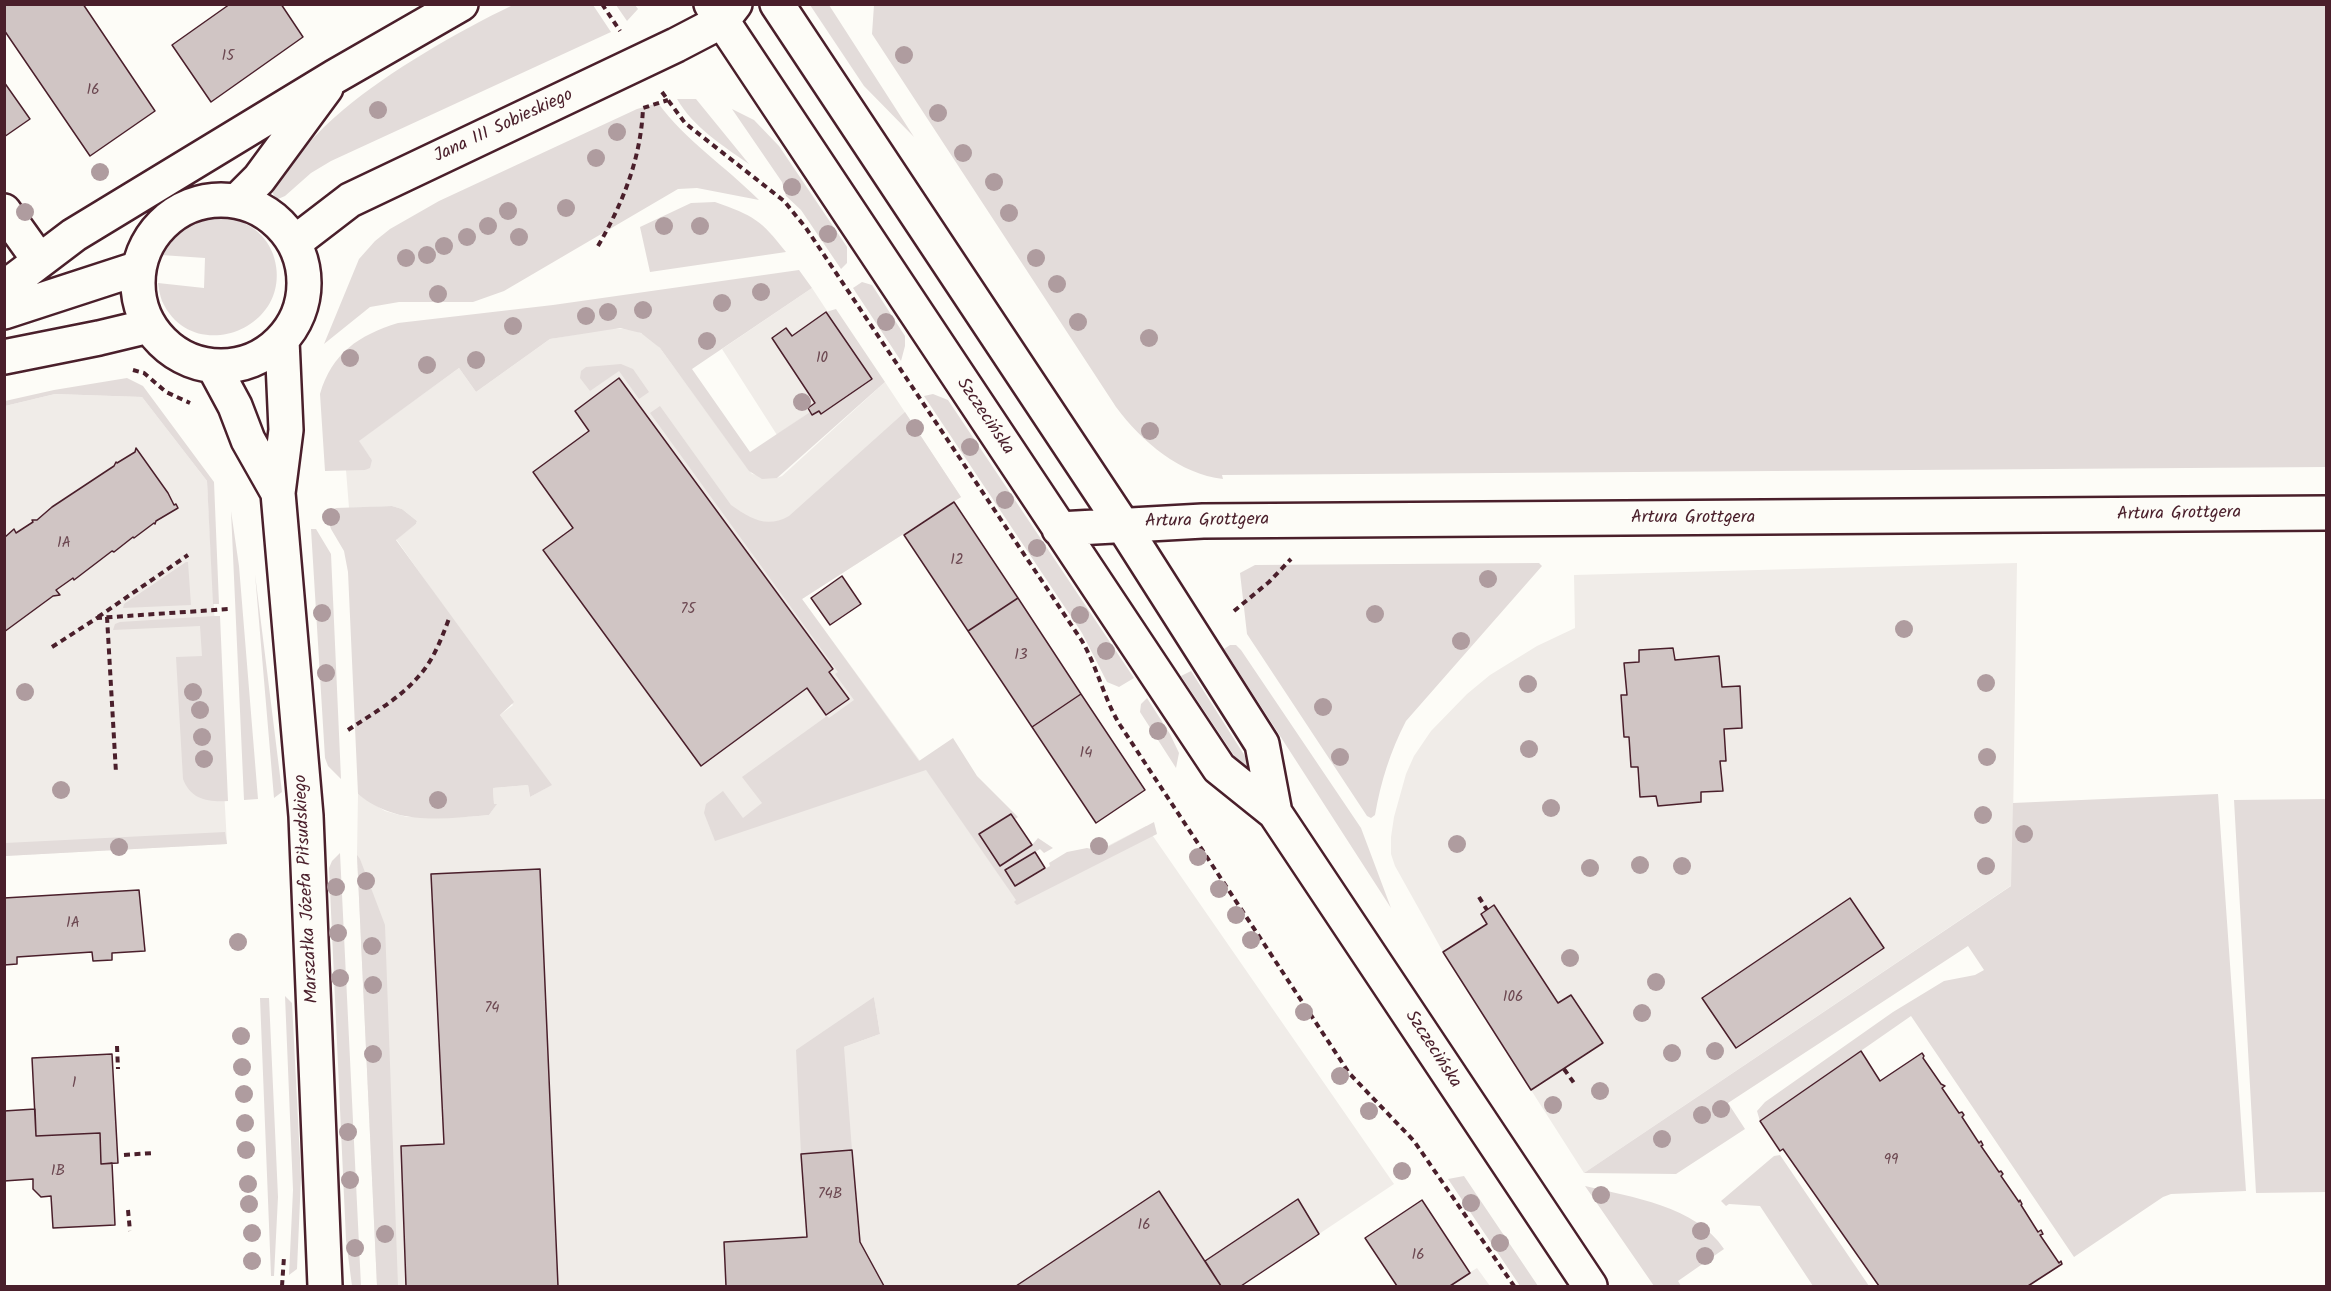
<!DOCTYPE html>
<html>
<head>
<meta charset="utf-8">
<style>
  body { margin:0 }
  #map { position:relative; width:2331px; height:1291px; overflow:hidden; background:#fdfcf7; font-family:Kalam,sans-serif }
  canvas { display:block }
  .frame { position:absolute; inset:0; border:6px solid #4a1f2b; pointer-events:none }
</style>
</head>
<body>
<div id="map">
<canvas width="2331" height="1291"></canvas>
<div class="frame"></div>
</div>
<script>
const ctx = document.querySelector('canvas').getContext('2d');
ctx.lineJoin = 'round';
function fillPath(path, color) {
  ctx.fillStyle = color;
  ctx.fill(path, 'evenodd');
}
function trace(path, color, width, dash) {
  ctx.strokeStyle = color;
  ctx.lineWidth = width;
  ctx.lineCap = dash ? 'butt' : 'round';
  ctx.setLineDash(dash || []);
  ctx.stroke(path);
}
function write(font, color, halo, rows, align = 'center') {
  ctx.font = font + ' Kalam,sans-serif';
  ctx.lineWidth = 4.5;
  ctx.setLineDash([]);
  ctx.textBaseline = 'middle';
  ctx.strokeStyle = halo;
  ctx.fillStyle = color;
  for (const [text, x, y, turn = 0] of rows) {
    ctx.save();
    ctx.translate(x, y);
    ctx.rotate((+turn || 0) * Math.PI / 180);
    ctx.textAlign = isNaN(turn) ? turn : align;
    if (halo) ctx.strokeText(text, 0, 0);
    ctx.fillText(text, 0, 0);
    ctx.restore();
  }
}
fillPath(new Path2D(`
  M812 288 872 379 812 415 810 412 777 435 722 349Z
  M613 328 634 330 649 337 660 348 752 474 777 478 782 476 885 382 961 497 802 599 926 769 1013 895 1146 826 1394 1184 1241 1286H377L357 855 358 794 385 811 407 817H467L489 815 496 805H494L493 788 528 785 530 797 551 785 500 715 513 705 396 539 416 524 417 521 402 509 392 506 349 508 346 470H365L372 460 358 441 459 368 476 392 550 339ZM874 997 880 1034 844 1047Z
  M55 394 142 397 207 481 227 844 5 856V406Z
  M2017 563 2012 885 1584 1173 1531 1090 1603 1043 1571 996 1558 1003 1494 905 1481 914 1487 924 1443 952 1395 866 1391 854V837L1394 817 1406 774 1414 756 1431 731 1467 694 1490 675 1537 646 1575 628 1574 575Z
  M1477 1268 1490 1286H1448Z`), '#f0ece8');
fillPath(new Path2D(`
  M513 5H593L611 32 331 161 311 173 285 196 278 199C271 195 272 189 273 183 296 158 317 131 343 110 391 70 457 32 513 5Z
  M616 5H635L638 9 627 21Z
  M810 5H829L914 137 864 86Z
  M874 5H2326V467L1222 475 1223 479C1180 474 1142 442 1116 407L872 34Z
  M677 99H696L749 164C722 145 694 128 677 99Z
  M658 103C686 141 725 166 759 200L697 188 678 189 504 291 473 302H399L370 307 324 344 359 259 375 241 390 229 439 201 637 109Z
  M732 109 754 120 779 146 847 247V263L841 269 801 210 786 196 782 182Z
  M715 202C754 216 760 219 786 252L650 272 640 227 691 203Z
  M221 215C244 221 264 230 273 254 298 327 193 369 162 301 160 296 159 289 158 283L204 288 205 258 161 255C174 227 191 218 221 215Z
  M799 270 812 288 692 369 750 452 810 412 813 415 871 379 826 312 836 309 885 382 777 478 762 479 749 471 660 348 641 333 620 328 550 339 476 392 459 368 359 441 372 460 370 468 365 470 325 471 320 394C332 353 359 335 398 323L553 305Z
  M862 282 872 285 905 336V346L901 361 853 288Z
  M621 364 633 369 649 392 639 399 619 371 590 391 580 378 581 371 586 367Z
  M127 378 143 386 214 482 219 604H213L207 481 142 397 55 394 5 406V401L54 390Z
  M933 394 948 400 1134 678 1119 687 1107 682 1082 633 924 396Z
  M660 406 731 505C750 518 766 529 789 516L905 412 961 497 802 599 919 761 953 738 977 776 1018 817 1014 820 1010 814 979 834 1000 866 1032 845 1038 838 1053 848 1044 853 1040 849 1006 870 1015 886 1050 866 1049 863 1067 852 1087 848 1100 851 1154 822 1157 834 1017 905 1014 902 1016 900 926 770 715 841 704 813 706 804 723 791 743 818 762 803 742 777 827 716 829 718 854 700 835 674 838 672 650 413Z
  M392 506 402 509 417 521 416 524 396 540 514 702 500 715 552 785 530 797 528 785 493 788 494 804H497L489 815C443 819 396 826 358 794L348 572 344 551 331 529 326 514 336 508Z
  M231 511 239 566 258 799 244 800Z
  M311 529H316L331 554 341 779 328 766 325 758Z
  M186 562H188L191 605 123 608 124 604Z
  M1539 563 1542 566 1406 721C1390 752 1381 781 1375 815L1371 818 1367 816 1247 634 1240 573 1255 565Z
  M255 574 282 792 274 798Z
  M214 616H220L228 801C208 802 191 800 183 779L176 657 202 656 200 626 113 630 115 624 120 622Z
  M1230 645H1236L1241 650 1361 828 1391 908 1224 649Z
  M1191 671 1260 780 1253 784 1181 676Z
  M1147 698 1170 734 1179 753 1176 768 1140 712 1141 704Z
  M2218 794 2246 1191 2171 1194 2163 1197 2074 1257 1911 1016 1760 1121 1757 1111 1765 1102 1893 1012 1944 981 1975 975 1984 970 1968 946 1728 1103 1745 1129 1676 1174 1584 1173 2011 886 2013 803Z
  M2326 799V1192L2256 1193 2234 800Z
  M225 832 227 844 5 856V843Z
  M340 853 361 1286H352L346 1240 329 868 332 861Z
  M357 855 360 859 385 925 398 1286H377Z
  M285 996 292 1003 301 1178 297 1269 289 1275 293 1190Z
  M874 997 880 1034 844 1047 852 1150 801 1154 796 1050Z
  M260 998H269L278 1197 274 1276H271Z
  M1780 1155 1869 1286H1813L1760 1206 1729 1204 1726 1206 1721 1201 1774 1156Z
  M1464 1176 1538 1286H1520L1448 1179Z
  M1585 1186C1631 1197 1696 1206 1724 1249L1678 1281 1681 1286H1654Z`), '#e3dcda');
const building = new Path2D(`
  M4 4H83L155 111 90 156 4 30Z
  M230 4H281L303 37 211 102 172 45Z
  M4 82 30 119 4 137Z
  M826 312 872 379 821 414 819 411 812 415 808 408 815 403 772 338 786 328 792 336Z
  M619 378 833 669 829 672 849 699 826 715 807 688 701 766 543 550 573 528 533 472 589 431 575 411Z
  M136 448 168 493 174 505 176 504 178 508 156 521 155 524 154 523 134 538 133 537 114 552 112 551 74 580 73 578 56 590 60 595 53 596 4 632V538L14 529 16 533 33 522 32 520H37L52 507 114 466 116 462 117 463 135 452Z
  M954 502 1018 598 968 631 904 535Z
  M842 576 861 604 830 625 811 598Z
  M1018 598 1081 694 1032 727 968 631Z
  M1673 648 1675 660 1719 656 1722 687 1740 686 1742 728 1724 729 1726 761H1720L1723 791 1701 792V802L1658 806 1656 796 1640 797 1638 767H1631L1629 737H1624L1621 695H1627L1624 663 1639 662V650Z
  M1081 694 1145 790 1096 823 1032 727Z
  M1011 814 1032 845 1000 866 979 834Z
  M1035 852 1045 868 1015 886 1005 870Z
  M540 869 558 1286H406L401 1146 444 1144 431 874Z
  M139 890 145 951 112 953V960L93 961 92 952 17 957V964L4 965V898Z
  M1850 898 1884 948 1736 1048 1702 998Z
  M1494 905 1558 1003 1571 995 1603 1043 1531 1090 1443 952 1487 924 1481 914Z
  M1861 1051 1880 1081 1922 1053 1924 1056 1923 1058 1941 1084 1945 1086 1942 1088 1959 1113 1962 1112 1964 1115 1962 1117 1979 1143 1981 1141 1983 1145 1981 1146 1999 1172 2001 1171 2003 1174 2001 1176 2019 1202 2020 1200 2022 1204 2021 1205 2038 1232 2041 1230 2043 1234 2040 1235 2059 1263 2061 1261 2062 1264 2028 1286H1879L1783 1149 1780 1151 1760 1121Z
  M112 1054 118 1163 101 1164 100 1133 36 1136 32 1058Z
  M35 1109 36 1136 100 1133 101 1164 112 1163 115 1225 53 1228 51 1196 41 1197 33 1189V1179L4 1181V1111Z
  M852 1150 860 1242 884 1286H726L724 1242 807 1237 801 1154Z
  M1159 1191 1221 1286H1016Z
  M1298 1199 1319 1234 1241 1286H1221L1205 1261Z
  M1422 1200 1470 1273 1450 1286H1397L1365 1238Z`);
fillPath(building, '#d0c5c4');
trace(building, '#4a1f2b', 1.5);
const minor = new Path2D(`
  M711 4 1219 768 1275 813 1590 1286
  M777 4 1122 524 1262 744 1275 813
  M138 283a83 83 0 1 1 166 0a83 83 0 1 1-166 0Z
  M237 201 259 179 326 88
  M4 211 39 260
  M294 243 350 200 676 45 722 21 735 4
  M4 288 74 235 334 77 461 4
  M4 312 139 268
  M282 340 286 430 278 493 306 816 325 1286
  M4 357 99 338 149 326
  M214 367 235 406 248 440 278 493
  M1059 529 1203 521 2326 513`);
trace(minor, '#4a1f2b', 38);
trace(new Path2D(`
  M602 4 620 31
  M662 92 685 123 784 201 806 228 1082 641C1098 669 1104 699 1120 725L1349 1073 1414 1141 1514 1286
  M598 246C623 203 641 158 643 108L668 100
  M133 370 144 373 166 392 190 403
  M1234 611 1269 582 1291 559
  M98 617 188 555
  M107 617 116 773
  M52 647 97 618 229 609
  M348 730C372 714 399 699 418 677 434 660 442 637 450 616
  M1479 897 1487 910
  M117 1046 118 1069
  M1564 1069 1574 1083
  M124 1155 153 1153
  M128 1210 130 1231
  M282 1286 284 1257`), '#4a1f2b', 4, [6, 4.5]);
trace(minor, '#fdfcf7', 33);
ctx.fillStyle = '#af9c9f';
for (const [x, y] of [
  [904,55],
  [378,110],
  [938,113],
  [617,132],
  [963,153],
  [596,158],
  [100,172],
  [994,182],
  [792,187],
  [566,208],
  [508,211],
  [25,212],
  [1009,213],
  [488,226],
  [664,226],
  [700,226],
  [828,234],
  [467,237],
  [519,237],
  [444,246],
  [427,255],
  [406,258],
  [1036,258],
  [1057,284],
  [761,292],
  [438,294],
  [722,303],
  [643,310],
  [608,312],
  [586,316],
  [886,322],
  [1078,322],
  [513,326],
  [1149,338],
  [707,341],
  [350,358],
  [476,360],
  [427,365],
  [802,402],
  [915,428],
  [1150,431],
  [970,447],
  [1005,500],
  [331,517],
  [1037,548],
  [1488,579],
  [322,613],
  [1375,614],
  [1080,615],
  [1904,629],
  [1461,641],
  [1106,651],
  [326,673],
  [1986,683],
  [1528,684],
  [25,692],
  [193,692],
  [1323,707],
  [200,710],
  [1158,731],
  [202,737],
  [1529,749],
  [1340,757],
  [1987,757],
  [204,759],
  [61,790],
  [438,800],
  [1551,808],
  [1983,815],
  [2024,834],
  [1457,844],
  [1099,846],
  [119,847],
  [1198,857],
  [1640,865],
  [1682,866],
  [1986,866],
  [1590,868],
  [366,881],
  [336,887],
  [1219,889],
  [1236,915],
  [338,933],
  [1251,940],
  [238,942],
  [372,946],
  [1570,958],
  [340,978],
  [1656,982],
  [373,985],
  [1304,1012],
  [1642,1013],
  [241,1036],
  [1715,1051],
  [1672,1053],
  [373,1054],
  [242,1067],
  [1340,1076],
  [1600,1091],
  [244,1094],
  [1553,1105],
  [1721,1109],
  [1369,1111],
  [1702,1115],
  [245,1123],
  [348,1132],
  [1662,1139],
  [246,1150],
  [1402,1171],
  [350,1180],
  [248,1184],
  [1601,1195],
  [1471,1203],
  [249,1204],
  [1701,1231],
  [252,1233],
  [385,1234],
  [1500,1243],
  [355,1248],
  [1705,1256],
  [252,1261]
]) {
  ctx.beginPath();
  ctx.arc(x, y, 9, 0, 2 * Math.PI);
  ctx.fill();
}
write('15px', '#6c4851', null, [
  ["15",228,57],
  ["16",93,91],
  ["10",822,359],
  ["1A",64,544],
  ["12",957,561],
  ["75",688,610],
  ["13",1021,656],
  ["14",1086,754],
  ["1A",73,924],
  ["106",1513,998],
  ["74",492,1009],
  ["1",74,1084],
  ["99",1891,1161],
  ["1B",58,1172],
  ["74B",830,1195],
  ["16",1144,1226],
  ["16",1418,1256]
]);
write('18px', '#4a1f2b', '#fdfcf7', [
  ["Jana III Sobieskiego",504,127,-25],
  ["Szczecińska",984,417,56],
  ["Artura Grottgera",2179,515,-1],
  ["Artura Grottgera",1693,519],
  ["Artura Grottgera",1207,522,-1],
  ["Marszałka Józefa Piłsudskiego",308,889,-93],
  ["Szczecińska",1432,1050,57]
]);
</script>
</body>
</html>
